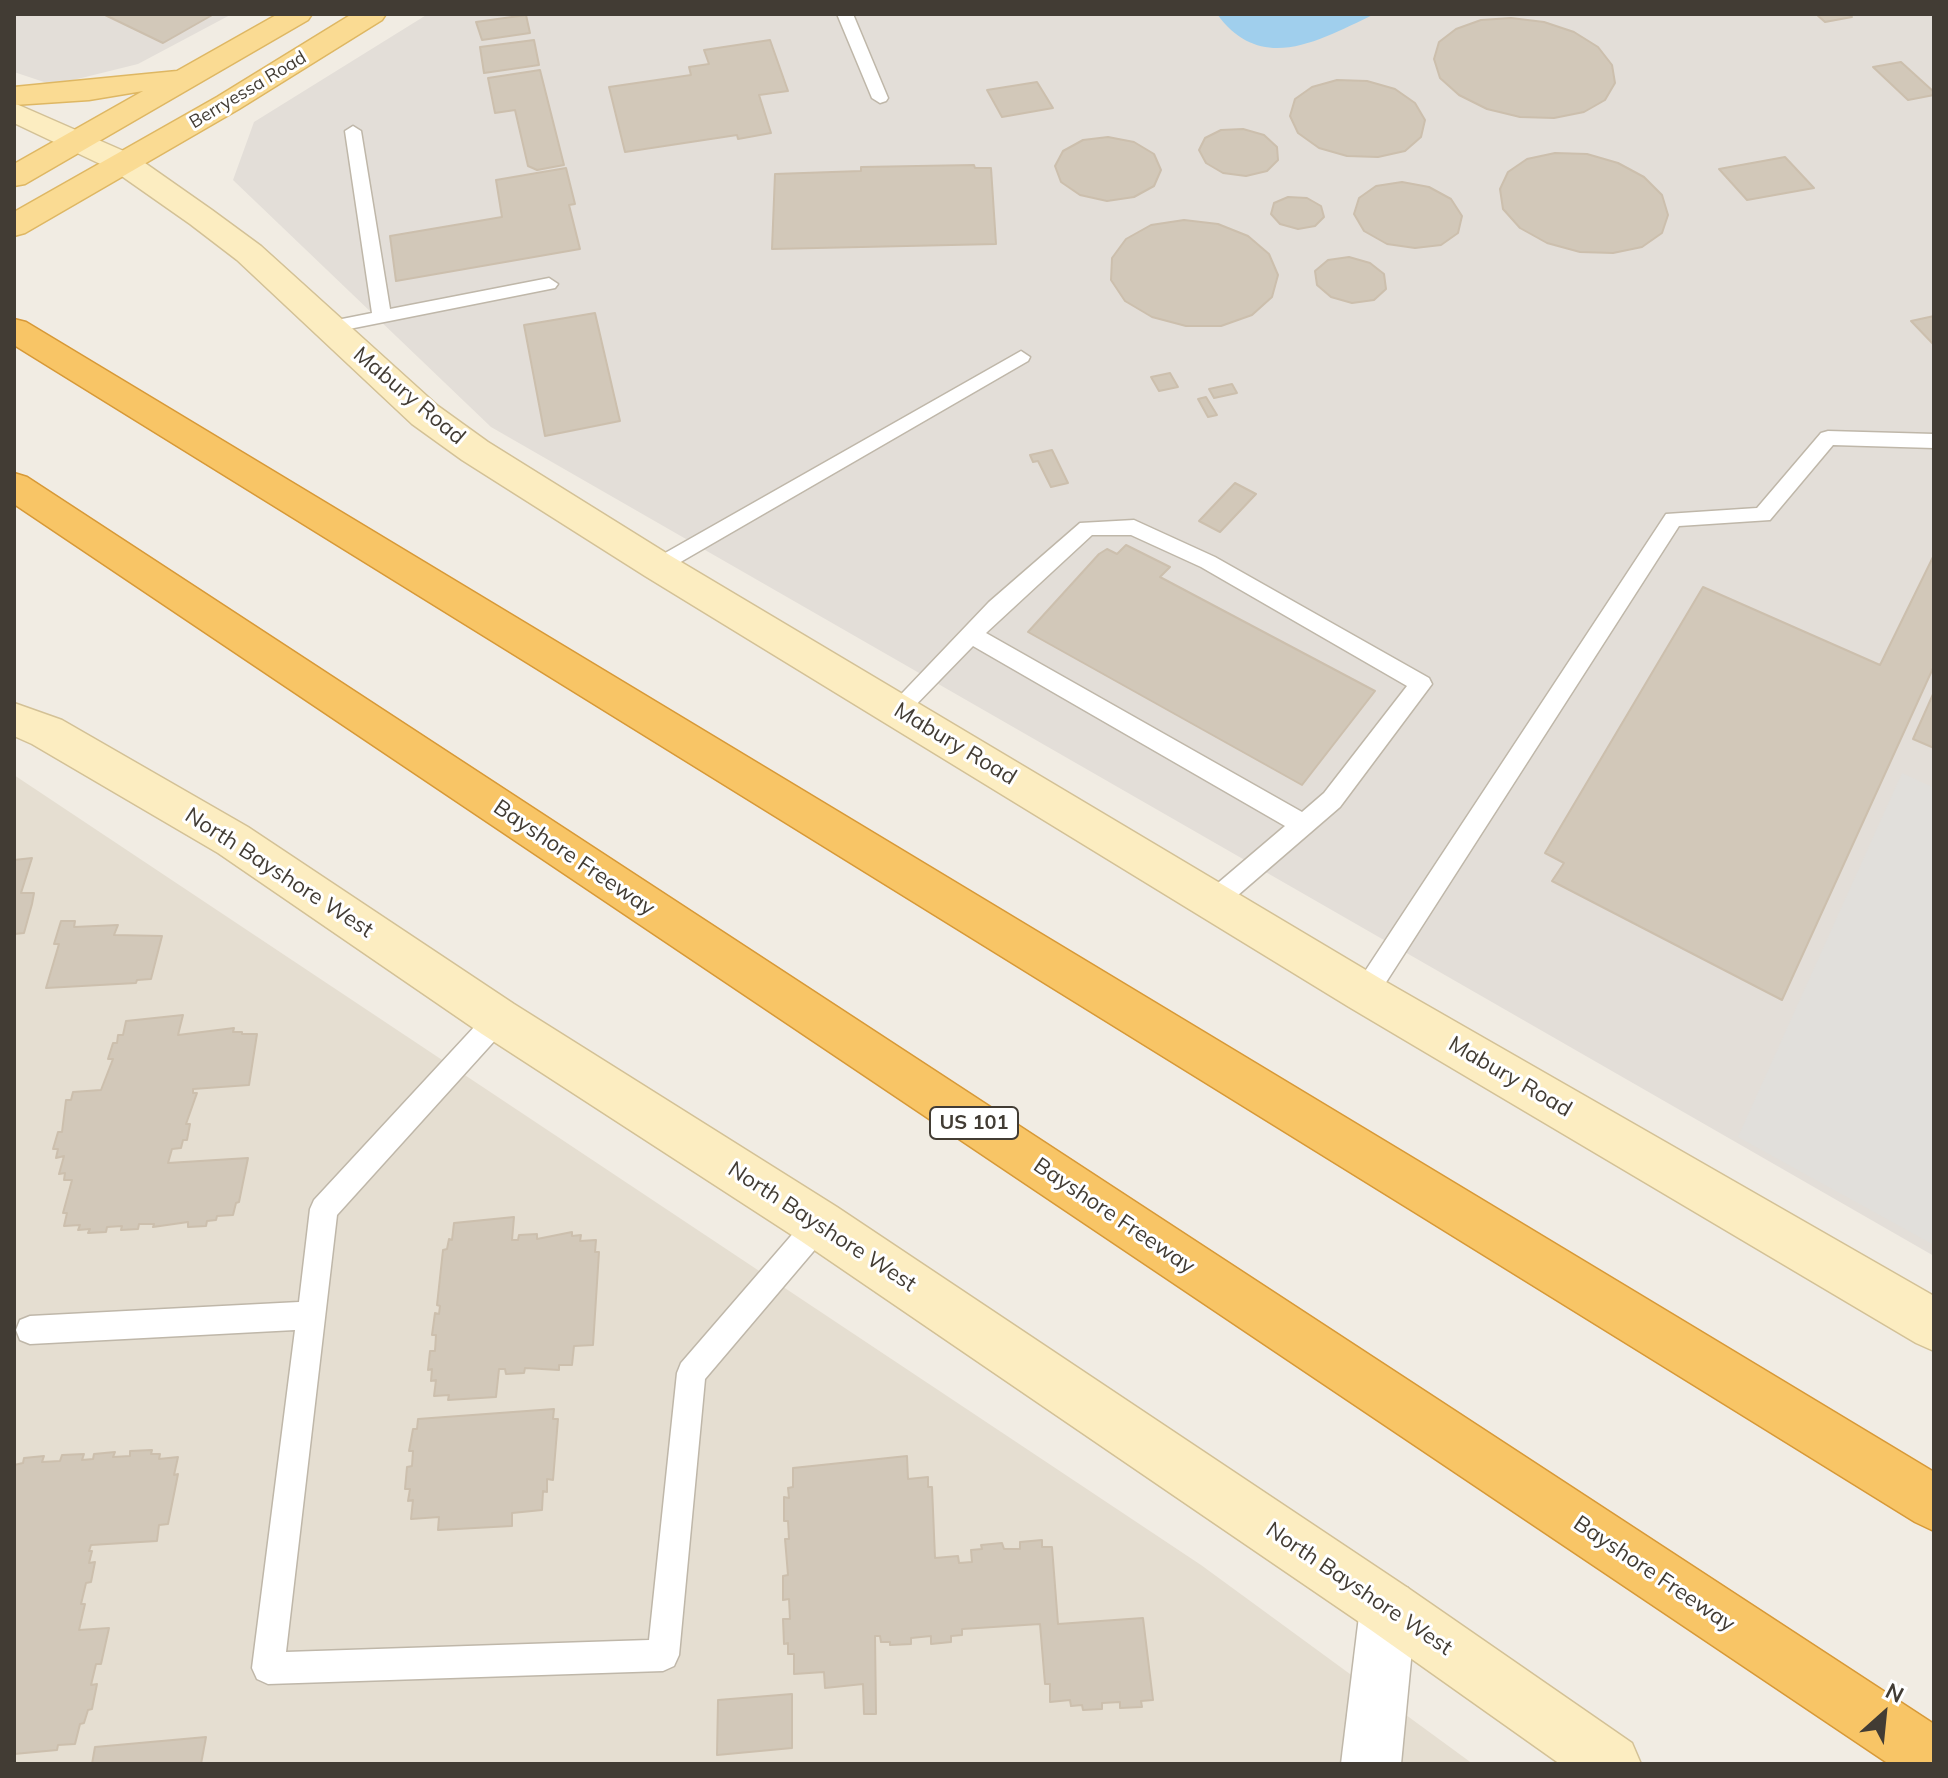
<!DOCTYPE html>
<html>
<head>
<meta charset="utf-8">
<style>
  body { margin:0 }
  #map { position:relative; width:1948px; height:1778px; overflow:hidden; background:#f1ece3; font-family:Mulish,sans-serif }
  canvas { display:block }
  .frame { position:absolute; inset:0; border:16px solid #423c34; pointer-events:none }
  .north { position:absolute; left:1844px; top:1674px; width:80px; height:80px; -webkit-text-stroke:6px #fff; paint-order:stroke; rotate:27deg; font-size:22px; font-weight:700; line-height:32px; text-align:center; color:#423c34 }
  .north::after { content:''; display:block; margin:auto; width:28px; height:36px; background:#423c34; clip-path:polygon(50% 0,100% 100%,50% 72%,0 100%) }
</style>
</head>
<body>
<div id="map">
<canvas width="1948" height="1778"></canvas>
<div class="frame"></div>
<div class="north">N</div>
</div>
<script>
const ctx = document.querySelector('canvas').getContext('2d');
ctx.lineJoin = 'round';
function fillPath(path, color) {
  ctx.fillStyle = color;
  ctx.fill(path, 'evenodd');
}
function trace(path, color, width, dash) {
  ctx.strokeStyle = color;
  ctx.lineWidth = width;
  ctx.lineCap = dash ? 'butt' : 'round';
  ctx.setLineDash(dash || []);
  ctx.stroke(path);
}
function write(font, color, halo, rows, align = 'center') {
  ctx.font = font + ' Mulish,sans-serif';
  ctx.lineWidth = 6;
  ctx.setLineDash([]);
  ctx.textBaseline = 'middle';
  ctx.strokeStyle = halo;
  ctx.fillStyle = color;
  for (const [text, x, y, turn = 0] of rows) {
    ctx.save();
    ctx.translate(x, y);
    ctx.rotate((+turn || 0) * Math.PI / 180);
    ctx.textAlign = isNaN(turn) ? turn : align;
    if (halo) ctx.strokeText(text, 0, 0);
    ctx.fillText(text, 0, 0);
    ctx.restore();
  }
}
fillPath(new Path2D(`
  M14 775 1201 1565 1473 1764H14Z`), '#e5ded1');
fillPath(new Path2D(`
  M14 14H232L138 64 53 85 14 72Z
  M428 14H1934V1256L491 427 233 180 254 122Z`), '#e3ded8');
fillPath(new Path2D(`
  M1902 773 1934 788V1245L1738 1137Z`), '#e1dfdb');
fillPath(new Path2D(`
  M1217 14H1375C1321 39 1262 76 1217 14Z`), '#a0cfed');
const building = new Path2D(`
  M103 14H214L163 43Z
  M1816 14H1848L1852 17 1825 22Z
  M526 15 530 33 482 40 476 22Z
  M1511 18 1544 22 1574 32 1598 47 1612 65 1615 83 1605 100 1584 112 1554 118 1520 117 1487 109 1459 95 1440 78 1434 59 1439 42 1456 29 1481 20Z
  M534 40 539 65 484 73 480 47Z
  M770 40 788 91 759 95 771 133 738 139 737 135 625 152 609 87 691 75 689 67 709 64 704 50Z
  M1901 62 1934 92V95L1908 100 1873 67Z
  M540 70 564 165 537 170 528 166 515 110 495 113 488 78Z
  M1337 80 1367 81 1395 89 1415 103 1425 120 1421 137 1405 151 1378 157 1347 156 1319 148 1298 133 1290 116 1295 99 1312 87Z
  M1037 82 1053 108 1002 117 987 90Z
  M1243 129 1264 135 1277 147 1278 160 1267 171 1246 176 1223 173 1206 163 1199 150 1205 138 1221 130Z
  M1108 137 1134 142 1154 154 1161 170 1154 186 1134 197 1107 201 1080 195 1061 182 1055 166 1063 151 1083 140Z
  M1555 153 1587 154 1618 163 1644 177 1662 195 1668 215 1662 233 1642 247 1613 253 1580 252 1547 243 1520 228 1503 209 1500 189 1508 172 1527 159Z
  M1785 157 1814 188 1747 200 1719 169Z
  M974 165 975 168H991L996 244 772 249 775 174 861 171V167Z
  M566 168 575 204 569 205 580 249 396 281 390 236 502 217 496 180Z
  M1402 182 1429 187 1451 199 1462 216 1458 233 1441 245 1415 248 1387 244 1364 231 1354 214 1359 198 1376 186Z
  M1288 197 1307 198 1321 206 1324 217 1315 226 1298 229 1280 224 1271 214 1274 203Z
  M1184 220 1218 224 1248 236 1269 254 1278 275 1272 297 1252 315 1221 326H1186L1152 317 1125 301 1111 280 1112 258 1126 239 1151 225Z
  M1349 257 1370 263 1384 274 1386 289 1374 300 1352 303 1331 297 1317 285 1315 271 1328 260Z
  M595 313 620 421 545 436 524 325Z
  M1934 316V345L1911 321Z
  M1170 373 1178 387 1159 391 1151 377Z
  M1232 384 1237 393 1214 398 1209 389Z
  M1206 397 1217 415 1208 417 1198 399Z
  M1052 450 1068 483 1051 487 1038 461 1033 462 1030 455Z
  M1235 483 1256 494 1220 532 1199 521Z
  M1126 545 1170 567 1160 577 1375 691 1302 785 1028 632 1099 554 1107 549 1117 554Z
  M1934 555V666L1782 1000 1552 881 1564 863 1545 853 1703 587 1880 665Z
  M1934 692V748L1913 739Z
  M32 858 21 893H34L32 904 24 933 14 934V860Z
  M61 921H75L74 927 118 925 114 935 162 936 151 979 137 980 136 983 46 988 59 944H54Z
  M183 1015 178 1035 234 1028 233 1032H242V1034H257L249 1085 193 1089V1093H197L186 1124H190L187 1140H183L181 1148 172 1149 168 1163 248 1158 239 1202 236 1203 233 1215 217 1216 216 1220 207 1221 206 1226 188 1227V1222L153 1227 154 1224H139L138 1229 121 1230 122 1226 107 1227 106 1232 88 1233 90 1229 78 1230 80 1225 64 1226 67 1213H63L72 1180H64L65 1173 59 1174 64 1156 56 1158 58 1149H53L58 1132H62L66 1100H71L73 1092 101 1090 113 1059H108L113 1043H117L118 1035H123L126 1021Z
  M514 1217 512 1240H518L519 1235 537 1234V1239L572 1232V1236L581 1235 580 1241 596 1240 595 1252H599L593 1345 574 1346 572 1365H559V1370L525 1368 524 1373 506 1374 505 1369H499L496 1397 448 1400 449 1395 434 1396 436 1380 431 1381 432 1369 428 1370 430 1351H435L436 1335H432L435 1313 439 1314 440 1306 437 1305 443 1250 447 1249 449 1239 452 1240 454 1223Z
  M554 1409 553 1419H558L553 1480 547 1479V1492L543 1491 542 1510 512 1513V1526L438 1530 439 1517 411 1519 413 1500 408 1501 410 1489H405L407 1467 412 1466 413 1451H409L413 1429H417L418 1419Z
  M152 1450 151 1454H160L159 1459 178 1457 174 1475 178 1474 168 1524 159 1525 157 1541 91 1545 89 1551H92L89 1563 95 1562 91 1582 86 1583 81 1604H85L79 1630 109 1628 101 1664H96L91 1685 97 1684 92 1709 88 1710 84 1723 80 1724 75 1744 58 1745 57 1750 14 1754V1465L23 1463 24 1458 44 1456 42 1462 60 1461 62 1455 84 1454 82 1460 93 1459 94 1454 115 1452 113 1457 130 1456V1451Z
  M907 1456 908 1479 928 1477V1487H932L935 1558 958 1556 959 1563 972 1562 971 1550 982 1549 981 1545 1002 1543 1004 1549H1020V1542L1042 1540V1547H1052L1058 1624 1143 1618 1153 1700 1141 1701 1142 1707 1120 1708V1702L1102 1703V1709L1083 1710 1082 1705 1071 1706 1070 1700 1050 1702V1684H1045L1040 1624 962 1629V1635L951 1636V1642L931 1644V1636L911 1638V1644L890 1645V1642H881L880 1636H875L876 1714H864L863 1684 825 1688 824 1672 794 1674V1654H788V1643L784 1644 783 1619H790L789 1599 783 1600V1576L788 1575 785 1539H789L788 1521H784V1497L789 1498 788 1488 793 1487V1468Z
  M792 1694V1748L717 1755 718 1700Z
  M206 1737 201 1764H92L95 1747Z`);
fillPath(building, '#d2c8b9');
trace(building, '#ccbfad', 2);
const lane = new Path2D(`
  M837 14H853L888 98 886 101 880 103 872 98Z
  M353 126 361 131 390 309 549 278 558 284 555 288 329 333 322 331 320 327 322 323 372 313 345 131Z
  M1021 351 1030 357 1028 361 665 571H651L648 566 651 561Z
  M1828 431 1934 434V448L1833 445 1770 520 1679 526 1374 1001 1365 1004 1356 1001 1352 993 1356 985 1666 514 1757 508 1821 433Z
  M1134 520 1215 557 1429 678 1432 684 1340 807 1223 908 1214 911 1205 908 1202 901 1205 894 1285 826 973 646 906 715 898 718 890 715 887 709 989 602 1080 523ZM1092 535H1131L1201 567 1407 686 1324 793 1302 812 986 633Z
  M498 1008 507 1011 511 1019 507 1027 337 1215 286 1652 649 1640 677 1373 681 1363 809 1215 819 1211 829 1215 833 1224 829 1233 705 1379 679 1655 674 1666 663 1671 268 1684 257 1679 252 1668 295 1330 30 1344 20 1340 16 1330 20 1320 30 1316 299 1302 310 1209 314 1200 489 1011Z`);
const street = new Path2D(`
  M1388 1580 1408 1588 1416 1608 1401 1764H1341L1360 1608 1368 1588Z`);
const secondary = new Path2D(`
  M14 103 135 156 212 210 261 246 438 406 488 442 671 556 1381 979 1934 1296V1351L1916 1343 1349 1007 645 576 462 460 412 424 237 260 190 224 113 170 14 123Z
  M14 703 62 720 248 827 514 1004 837 1207 1408 1588 1632 1743 1641 1764H1560L1368 1628 801 1241 482 1034 218 853 32 744 14 736Z`);
const primary = new Path2D(`
  M278 14H312L308 20 25 184 14 186V164L143 91 89 100 14 105V87L177 71Z
  M352 14H386L382 20 239 109 25 233 14 236V212L217 97Z`);
const highway = new Path2D(`
  M14 319 26 322 1934 1472V1531L1915 1522 14 345Z
  M14 473 27 477 1934 1724V1764H1889L14 504Z`);
trace(lane, '#bfb7a9', 3);
trace(street, '#bfb7a9', 3);
trace(secondary, '#d3c196', 3);
trace(primary, '#deb763', 3);
trace(highway, '#d79937', 3);
fillPath(lane, '#fff');
fillPath(street, '#fff');
fillPath(secondary, '#fcedc1');
fillPath(primary, '#fadb93');
fillPath(highway, '#f8c566');
write('18px', '#423c34', '#fff', [
  ["Berryessa Road",248,90,-31]
]);
for (const [x, y, w] of [
  [974,1123,88]
]) {
  const box = new Path2D();
  box.roundRect(x - w / 2, y - 16, w, 32, 6);
  ctx.fillStyle = '#fff';
  ctx.fill(box);
  trace(box, '#423c34', 2);
}
write('bold 20px', '#423c34', null, [
  ["US 101",974,1123]
]);
write('22px', '#423c34', '#fff', [
  ["Mabury Road",409,396,40],
  ["Mabury Road",955,744,31],
  ["Bayshore Freeway",574,858,34],
  ["North Bayshore West",279,873,33],
  ["Mabury Road",1510,1077,30],
  ["Bayshore Freeway",1114,1216,34],
  ["North Bayshore West",822,1227,33],
  ["Bayshore Freeway",1654,1574,34],
  ["North Bayshore West",1359,1589,34]
]);
</script>
</body>
</html>
